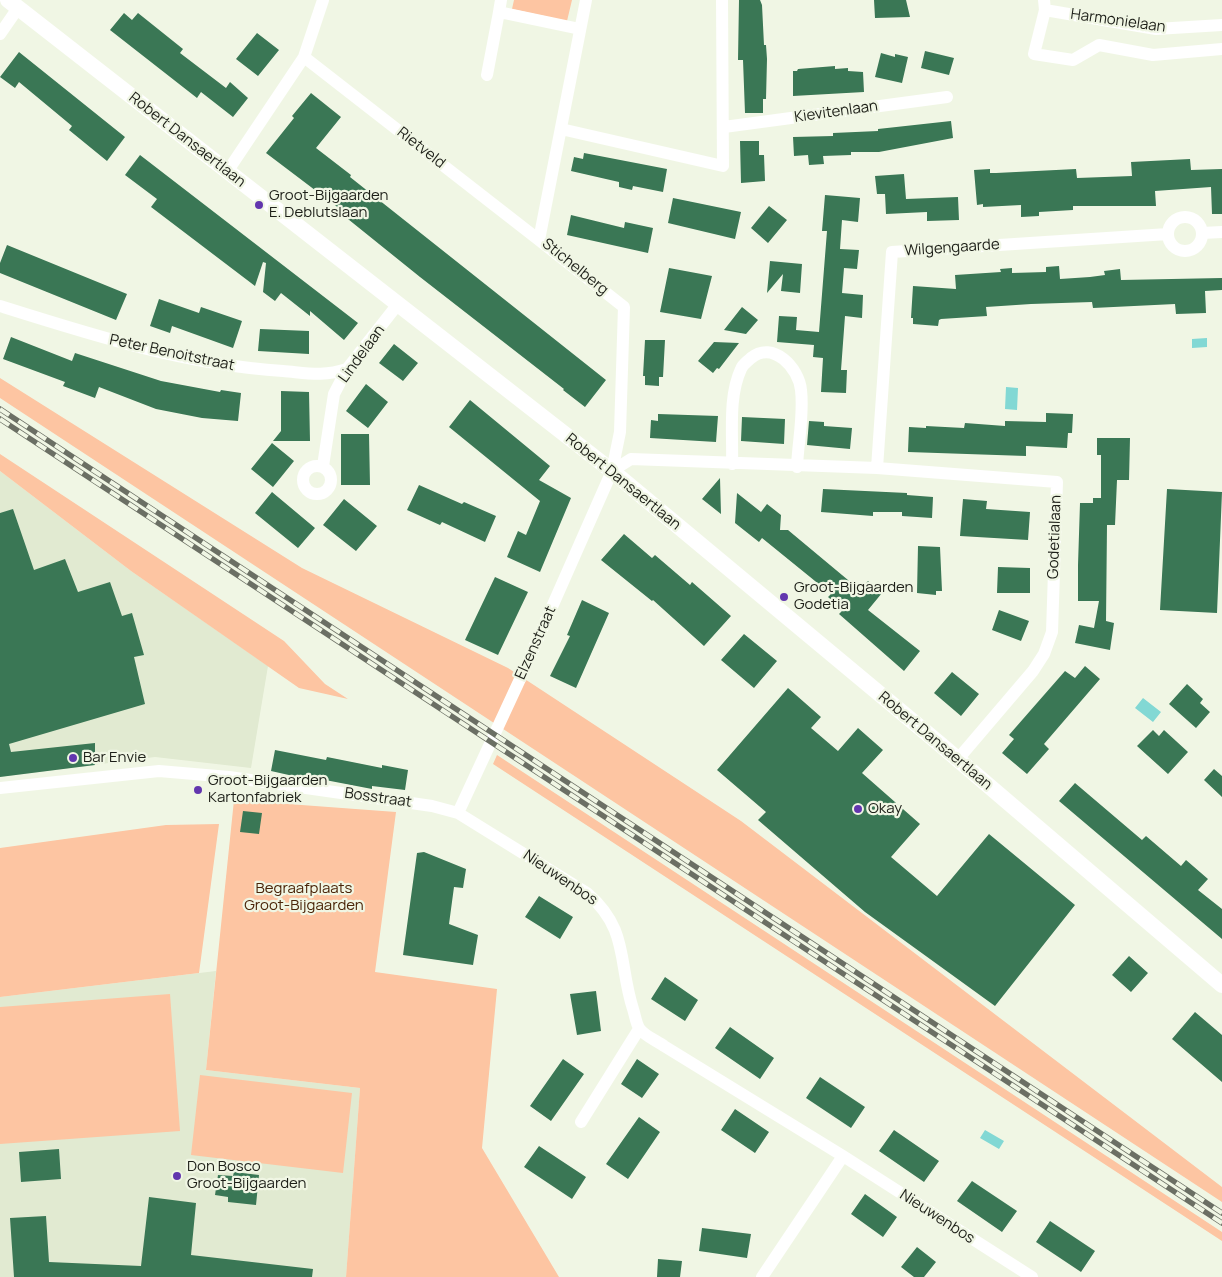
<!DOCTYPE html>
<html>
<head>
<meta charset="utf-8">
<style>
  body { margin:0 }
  canvas { display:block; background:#f0f6e4 }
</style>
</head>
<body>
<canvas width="1222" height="1277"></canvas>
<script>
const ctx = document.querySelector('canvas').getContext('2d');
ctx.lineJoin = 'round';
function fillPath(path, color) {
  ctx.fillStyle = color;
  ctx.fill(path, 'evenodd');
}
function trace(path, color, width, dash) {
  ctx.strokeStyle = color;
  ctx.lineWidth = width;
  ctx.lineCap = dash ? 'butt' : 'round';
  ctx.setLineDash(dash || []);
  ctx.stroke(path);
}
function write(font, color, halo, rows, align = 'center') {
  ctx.font = font + ' Manrope,sans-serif';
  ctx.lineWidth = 4.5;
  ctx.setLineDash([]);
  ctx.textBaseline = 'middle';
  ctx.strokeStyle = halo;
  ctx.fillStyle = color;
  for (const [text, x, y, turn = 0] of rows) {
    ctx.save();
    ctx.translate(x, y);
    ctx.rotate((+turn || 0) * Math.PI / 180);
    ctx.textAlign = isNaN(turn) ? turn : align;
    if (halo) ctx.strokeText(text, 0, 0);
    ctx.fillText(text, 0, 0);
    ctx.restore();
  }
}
fillPath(new Path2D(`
  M0 471 131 571 268 666 251 768 155 757 0 777Z
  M216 971 206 1070 360 1088 346 1277H0V997Z`), '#e1ead1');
fillPath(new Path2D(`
  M514 0H572L567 21 512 9Z
  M0 378 302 568 508 668 741 821 1222 1187V1202L0 398Z
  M0 454 284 641 325 684 348 699 299 688 131 571 0 471Z
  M497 755 1222 1232V1241L493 764Z
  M234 800 396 812 375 972 497 989 482 1148 559 1277H346L360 1088 206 1070Z
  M219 824 199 973 0 997V848L166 825Z
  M170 994 180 1131 0 1144V1007Z
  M200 1075 352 1093 343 1173 191 1155Z`), '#fdc5a2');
fillPath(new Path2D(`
  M1207 338V347L1192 348V339Z
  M1006 387 1018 388 1017 410 1005 409Z
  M1143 698 1161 712 1153 722 1135 708Z
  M985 1130 1004 1141 999 1149 980 1138Z`), '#82d8d4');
fillPath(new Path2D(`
  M739 0H760L762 5 764 45H766L767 59 766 99H763V113H745L743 60H738Z
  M874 0H906L910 17 875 18Z
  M124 13 132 20 138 13 183 49 180 53 226 88 230 82 248 98 233 117 201 92 197 98 110 30Z
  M257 33 279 50 258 76 236 59Z
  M925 51 954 58 949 75 921 68Z
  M19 52 125 137 107 161 69 130 72 126 19 82 15 88 0 77Z
  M881 53 895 57V54L908 57 902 83 875 77Z
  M835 66V69L848 68V71L863 72 864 92 793 96V71H797L798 69Z
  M311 93 341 117 316 148 351 175 350 177 606 380 585 407 563 390 564 389 420 277 338 211 340 209 266 153 294 118 292 116Z
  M951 121 953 138 879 152H851V155L823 156 824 164 809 165 808 155 794 156 793 137 833 136V133L878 131V129Z
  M740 141H759V155H764L765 181 741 183Z
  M584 153 667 169 663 192 633 186 632 190 619 187V182L571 171 574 157 583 159Z
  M140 155 358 323 344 340 310 311V316L281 293 275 301 263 292 266 263 263 262 255 286 151 207 157 199 125 175Z
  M1190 159 1191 170 1222 169V214H1212L1211 187 1155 191 1156 206H1073V210L1039 212V216L1021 217V205L983 207V204L977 205 974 170 990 169V173H996L1076 169 1077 178 1132 176 1131 162Z
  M904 174 906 199 958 197 959 220 927 221V212L886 214 885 194H877L875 176Z
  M825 195 860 198 858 222 842 220 840 249 859 250 857 269 844 268 842 293 863 295 862 318 845 316 841 370H847L846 393 821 392 823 358 813 357 814 345 777 342 779 316 797 317 796 330 819 332 827 231H822Z
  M673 198 741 212 735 239 668 223Z
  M769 206 787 220 768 243 751 228Z
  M571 215 624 228 625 222 653 228 648 253 567 235Z
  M7 245 127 294 116 320 0 273V263Z
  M770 261 802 264 800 293 781 291 783 274 767 293Z
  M1059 266 1060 279 1090 277 1105 275 1104 271 1120 269 1121 280 1222 278V290L1205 291 1206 313 1176 314 1175 304 1093 308 1092 302 1031 304 986 307 987 316 941 319 939 320 938 326 913 324V318H911L913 286 956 289 955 275 1001 272 1000 269 1012 268V273L1046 272V267Z
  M669 268 712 276 701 319 660 312Z
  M159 299 199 313 201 307 242 321 233 348 172 326 170 333 150 326Z
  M742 307 758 320 746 334 724 330Z
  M260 329 309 331V354L258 351Z
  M11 337 72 361 75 353 161 381 220 392 221 390 241 393 238 421 202 418 156 409 99 387 95 398 63 386 65 382 3 359Z
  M645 340H665L663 377H659V386L645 385V376H643Z
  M714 342 739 343 719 369 717 368 713 373 698 361Z
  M394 344 418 363 403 381 379 363Z
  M366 384 388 402 368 428 346 411Z
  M281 391 309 392 310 441H273L281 431Z
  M470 400 550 466 539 480 571 498 540 572 507 557 518 531 526 535 540 501 449 427Z
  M1046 413 1073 414 1072 433H1068L1067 448 1026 446V456L908 452 909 427 926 428V426L964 428 965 423 1005 426V421L1046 422Z
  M658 414 718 416 716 442 650 438 651 420 658 421Z
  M742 417 785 419 784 444 741 441Z
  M809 421 824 422V426L852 428 850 449 807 445Z
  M341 434H369L370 485H341Z
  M1097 438H1130L1129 480H1117L1115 525H1107L1106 621 1114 623 1110 650 1075 643 1079 625 1094 628 1099 601H1078V565L1080 503H1093V498H1101V455H1097Z
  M272 443 294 461 273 487 251 469Z
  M720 478 721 514 702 499Z
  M419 485 462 504 464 502 496 516 485 542 442 522 440 525 407 510Z
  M823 489 907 493V495L933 497 932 518 902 516V512H873V516L821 512Z
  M1167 489 1222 492 1217 613 1160 610Z
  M272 492 315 528 298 548 255 513Z
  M737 493 761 512 767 504 781 515 780 530H788L860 590 868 581 882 593 868 610 920 651 904 671 839 614 843 610 828 597 831 594 762 538 759 542 735 523Z
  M344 499 377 526 356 551 323 525Z
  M963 499 987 501 986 509 1030 512 1028 540 960 536Z
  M13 509 34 570 65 559 78 592 110 582 122 616 132 613 144 655 134 657 145 704 9 744 11 752 95 743V765L0 777V513Z
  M624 534 652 558 655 555 690 585 692 582 731 616 704 646 653 600 652 601 601 560Z
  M918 546 940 547 942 591H936V595L917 593Z
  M998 567 1030 568V593H997Z
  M495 577 528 592 498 655 465 640Z
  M582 600 609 613 576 688 550 676 570 636 567 635Z
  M999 610 1029 621 1021 641 992 630Z
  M744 634 777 661 754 688 721 660Z
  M1085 666 1100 679 1044 744 1049 749 1027 774 1002 753 1014 739 1009 735 1065 671 1075 678Z
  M952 672 979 694 961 716 934 693Z
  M1187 684 1203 699 1200 703 1210 712 1196 728 1169 704Z
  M788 688 821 717 811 728 838 751 858 728 883 750 862 773 920 824 891 857 937 896 989 834 1075 905 995 1006 865 912 758 820 766 812 717 770Z
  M1153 730 1159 736 1164 730 1188 752 1168 774 1137 746Z
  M275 750 326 760 327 757 382 768V765L408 770 405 790 372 786V789L320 779V782L271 771Z
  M1214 769 1222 776V797L1204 780Z
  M1075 783 1142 840 1146 836 1181 866 1186 860 1208 879 1198 890 1222 909V939L1059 801Z
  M243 811 262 813 259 834 240 832Z
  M424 852 466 869 463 888 454 887 449 924 478 935 473 965 403 955 417 853Z
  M539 896 573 917 560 939 525 917Z
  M1129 956 1148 973 1131 992 1112 975Z
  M665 977 698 1000 685 1021 651 999Z
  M596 991 601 1031 577 1035 570 994Z
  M1195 1012 1222 1035V1082L1172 1039Z
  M730 1027 774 1058 760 1079 715 1048Z
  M563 1059 584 1074 551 1121 530 1106Z
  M637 1059 659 1074 642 1098 621 1084Z
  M820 1077 865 1107 851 1128 806 1098Z
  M735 1109 769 1132 755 1153 721 1130Z
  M639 1117 660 1132 628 1179 606 1164Z
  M894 1130 939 1161 924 1182 879 1151Z
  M539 1146 586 1177 572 1199 524 1167Z
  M59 1149 61 1179 21 1182 19 1152Z
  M234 1172 259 1175 256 1205 228 1202V1197L215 1195 218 1175 233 1176Z
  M972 1181 1017 1211 1002 1232 957 1201Z
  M865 1194 897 1217 883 1237 851 1214Z
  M149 1197 196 1203 191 1255 313 1269 312 1277H14L10 1218 46 1216 49 1262 141 1266Z
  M1050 1221 1095 1251 1081 1272 1036 1242Z
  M702 1228 751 1234 747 1258 699 1251Z
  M917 1247 936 1262 924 1277H914L901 1267Z
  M658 1259 682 1261 680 1277H657Z`), '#3a7755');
trace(new Path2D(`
  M501 0 499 12 580 29
  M1044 0 1045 10 1034 54 1073 60 1099 45 1153 55 1222 49
  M1045 10 1156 29 1222 25
  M0 34 18 8
  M304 57 539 240
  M487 75 499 12
  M724 127 947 97
  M561 129 723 166 722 0
  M227 172 304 57 323 0
  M1168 234a17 17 0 1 1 34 0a17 17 0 1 1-34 0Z
  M1202 233 1222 232
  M0 306C92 335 186 365 283 371 307 373 323 377 347 369
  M732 464C733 434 728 397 741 369 743 364 747 362 751 358 773 340 799 368 801 390 804 415 798 442 797 467
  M323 466 334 394 347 369 398 304
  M303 480a14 14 0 1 1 28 0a14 14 0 1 1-28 0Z
  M877 468 892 252 1168 234
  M612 471 631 459 877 468 1057 482 1052 632 1044 654 1033 671 958 759
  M0 788 159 771 229 777 432 806 458 813 587 893C629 929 618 962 633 1009 635 1015 636 1023 639 1028 643 1035 657 1041 664 1046L843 1156 1032 1277
  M458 813 521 677 612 471 620 432 624 307 539 240 586 0
  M581 1122 639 1029
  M762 1277 843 1156`), '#fff', 12);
trace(new Path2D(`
  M8 0 612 471 941 745 1222 985`), '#fff', 16);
const rail = new Path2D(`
  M0 409 1222 1213
  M0 419 1222 1223`);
trace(rail, '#6b6f64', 5.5);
trace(rail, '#f0f6e4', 4, [11]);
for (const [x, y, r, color] of [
  [259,205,5,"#6236ae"],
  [784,597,5,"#6236ae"],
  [73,758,5,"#6236ae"],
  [198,790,5,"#6236ae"],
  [858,809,5,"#6236ae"],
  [177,1176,5,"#6236ae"]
]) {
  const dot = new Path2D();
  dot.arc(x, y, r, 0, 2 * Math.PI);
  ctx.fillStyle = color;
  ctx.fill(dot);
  trace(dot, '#f0f6e4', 2);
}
write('15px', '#1d1f18', '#f0f6e4', [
  ["Harmonielaan",1118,21,8],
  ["Kievitenlaan",836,112,-8],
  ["Robert Dansaertlaan",187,140,38],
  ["Rietveld",421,148,38],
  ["Wilgengaarde",952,248,-4],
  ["Stichelberg",575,267,39],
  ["Peter Benoitstraat",172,353,12],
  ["Lindelaan",362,354,-54],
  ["Robert Dansaertlaan",623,482,39],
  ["Godetialaan",1055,537,-88],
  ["Elzenstraat",536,643,-66],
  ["Robert Dansaertlaan",935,741,40],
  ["Bosstraat",378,798,8],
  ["Nieuwenbos",560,878,34],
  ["Nieuwenbos",937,1217,33]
]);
write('15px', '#1d1f18', '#f0f6e4', [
  ["Groot-Bijgaarden",269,196],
  ["E. Deblutslaan",269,213],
  ["Groot-Bijgaarden",794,588],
  ["Godetia",794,605],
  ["Bar Envie",83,758],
  ["Groot-Bijgaarden",208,781],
  ["Kartonfabriek",208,798],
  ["Okay",868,809],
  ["Don Bosco",187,1167],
  ["Groot-Bijgaarden",187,1184]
], 'left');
write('15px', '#4a2408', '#f0f6e4', [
  ["Begraafplaats",304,889],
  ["Groot-Bijgaarden",304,906]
]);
</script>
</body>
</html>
